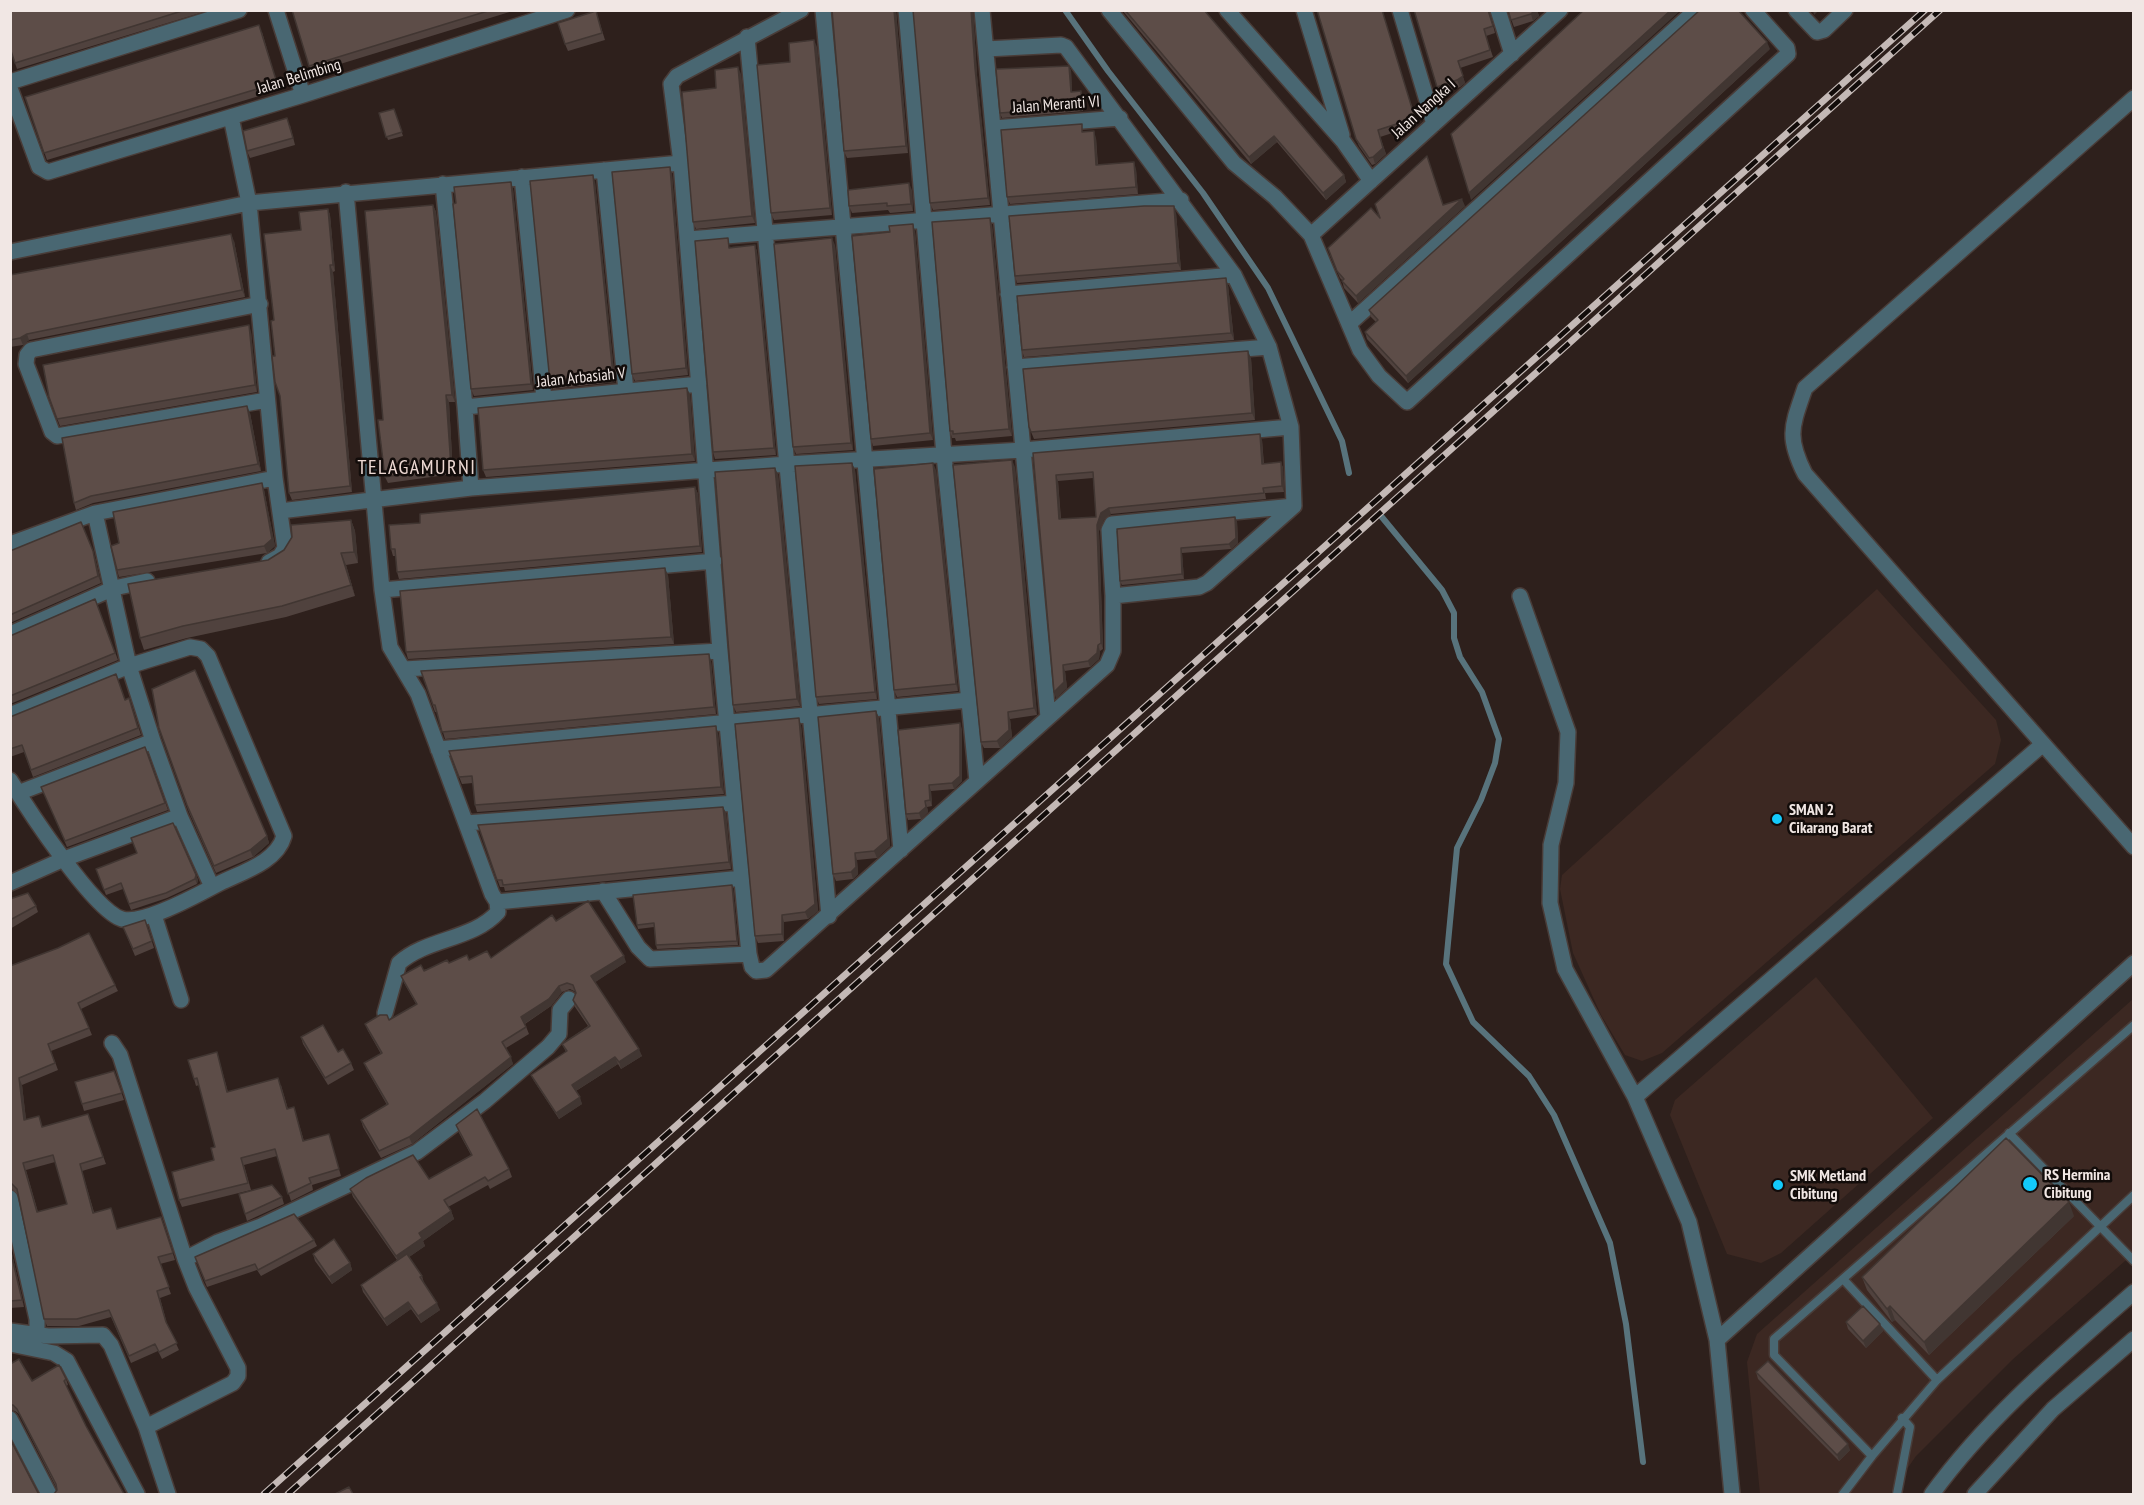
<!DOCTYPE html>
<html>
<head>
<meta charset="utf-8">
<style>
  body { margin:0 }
  #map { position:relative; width:2144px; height:1505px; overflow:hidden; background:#2e201c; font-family:"PT Sans Narrow",sans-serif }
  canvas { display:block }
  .frame { position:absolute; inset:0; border:12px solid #f1e7e4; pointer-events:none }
</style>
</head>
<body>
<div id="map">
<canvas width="2144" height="1505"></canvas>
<div class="frame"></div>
</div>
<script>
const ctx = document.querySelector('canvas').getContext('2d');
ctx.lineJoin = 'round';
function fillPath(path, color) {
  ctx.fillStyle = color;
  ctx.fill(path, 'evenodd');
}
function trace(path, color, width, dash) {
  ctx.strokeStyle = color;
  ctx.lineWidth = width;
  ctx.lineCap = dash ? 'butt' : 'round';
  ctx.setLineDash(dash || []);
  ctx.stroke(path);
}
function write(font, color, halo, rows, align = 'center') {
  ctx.font = font + ' "PT Sans Narrow",sans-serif';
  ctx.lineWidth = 5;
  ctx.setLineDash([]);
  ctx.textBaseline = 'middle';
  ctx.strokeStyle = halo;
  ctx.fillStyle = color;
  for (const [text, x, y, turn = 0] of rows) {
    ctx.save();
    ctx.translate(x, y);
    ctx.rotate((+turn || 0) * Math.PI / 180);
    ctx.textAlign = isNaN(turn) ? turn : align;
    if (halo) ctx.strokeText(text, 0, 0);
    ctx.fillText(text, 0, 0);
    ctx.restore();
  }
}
fillPath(new Path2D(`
  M1877 589 1996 720 2001 740 1995 764 1662 1053 1642 1061 1625 1055 1601 1015 1573 953 1560 889 1562 875Z
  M1816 977 1933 1118 1781 1253 1761 1263 1727 1254 1670 1115 1675 1100Z
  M2133 999V1254L2012 1360 1916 1456 1890 1494H1760L1747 1362 1757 1334Z`), '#3c2822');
trace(new Path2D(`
  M1065 10 1108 71 1203 193 1268 288 1342 441 1349 473
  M1381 516 1442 590 1454 613V638L1460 657 1482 692 1499 739 1495 763 1481 800 1457 848 1446 964 1473 1022 1529 1076 1554 1115 1610 1243 1626 1324 1643 1462`), '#58737c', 6);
const lane = new Path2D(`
  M2134 1025 1774 1339V1355L1872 1456 1937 1380 2134 1195
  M2009 1133 2134 1261
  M1843 1279 1937 1380
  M1843 1494 1872 1456
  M1897 1494 1910 1427 1902 1418`);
const street = new Path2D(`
  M276 10 303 95
  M801 10 677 76 671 84 681 163 720 651 749 954 752 967 756 971 766 970 1107 665 1113 651V596L1199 587 1207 583 1294 506 1291 427 1269 347 1234 275 1066 47 1061 45 986 49
  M823 10 901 850
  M906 10 944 455 977 781
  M982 10 1048 717
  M1109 10 1234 163 1275 197 1311 235 1360 350 1379 376 1407 402 1788 54 1787 48 1753 10
  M1227 10 1343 141 1371 181
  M1304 10 1342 135
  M1400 10 1434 124
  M1498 10 1512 54
  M1796 10 1817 32 1824 30 1845 10
  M747 37 829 916
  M10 82 239 10
  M10 88 39 167 48 172 303 95 567 10
  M2134 98 1805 388C1792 426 1786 436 1805 474L2134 847
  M231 117 249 203 275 478 285 548 280 556 269 562
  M994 128 1120 118
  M604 170 626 391
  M522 177 544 399
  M443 184 465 407 471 488
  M346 192 382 590 390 647 418 694 492 894 497 902 742 878
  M1311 235 1560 10
  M688 239 1181 200
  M10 252 249 203 681 163
  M1008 294 1234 275
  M260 304 31 350 27 355 26 364 52 432 57 436 267 400
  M1349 324 1696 10
  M1015 367 1269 347
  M465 407 699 384
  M280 511 471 488 787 464 1023 450 1291 427
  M95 513 129 666 153 741 180 816 212 887
  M10 544 95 513 275 478
  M382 590 714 561
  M1113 596 1109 530 1112 524 1294 506
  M1520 596 1568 732 1566 783 1551 845 1550 903 1565 969 1635 1097 1689 1222 1717 1340 1732 1494
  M10 634 114 588 147 581
  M404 669 720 651
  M10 715 129 666 190 647 201 649 208 656 284 836C277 862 242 872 220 883 199 894 144 925 122 919 94 911 27 808 10 780
  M438 749 969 700
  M18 793 153 741
  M466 823 735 803
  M10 883 64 859 180 816
  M603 891 638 947 650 959 749 954
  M154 915 181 1000
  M385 1013 399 963C427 938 473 940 498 912L497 902
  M112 1043 120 1055 185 1259 196 1287 238 1368V1376L233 1383 146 1427
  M1635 1097 2043 744
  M10 1198 37 1319V1336
  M185 1259 218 1242 261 1226 417 1152 485 1101 548 1047 559 1034 560 1010 569 999
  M10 1331 48 1336 103 1335 111 1345 146 1427 168 1494
  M1717 1340 2134 963
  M10 1344 54 1353 67 1361 137 1494
  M10 1419 49 1494
  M1932 1494C1988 1417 2062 1355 2134 1292
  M1975 1494 2053 1409 2134 1339`);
trace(lane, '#493c38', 11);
trace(street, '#493c38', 18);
trace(lane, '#496772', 8);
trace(street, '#496772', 15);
const rail = new Path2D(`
  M264 1494 1925 10
  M288 1494 1940 10`);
trace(rail, '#c4b9b6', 7);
trace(rail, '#120c0a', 4.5, [14]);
fillPath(new Path2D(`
  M10 10H210L17 69 10 48Z
  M292 10H516L311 73Z
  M832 10H896L908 153 847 158 844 151Z
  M913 10H973L977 75 990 205 933 210 930 203Z
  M1122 10H1204L1344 175 1346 182 1326 200 1277 142 1251 164Z
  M1382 10 1417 125 1380 137 1386 154 1375 164 1372 165 1359 146 1356 139Z
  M1489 10 1495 33 1486 36 1493 57 1460 68 1465 83 1460 87 1440 94 1437 87Z
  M1508 10H1537L1539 16 1533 21 1514 27Z
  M596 11 605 40 568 51 565 44Z
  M262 32 279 90 47 160 25 97Z
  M817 47 832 215 774 220 771 213 790 62Z
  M1770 49 1408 383 1367 339 1365 332 1376 322 1371 317 1369 310Z
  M1071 70 1072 92 1082 96 1083 111 1002 118 1000 113Z
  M741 74 755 223 696 229 693 222 716 88Z
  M394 109 403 136 388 140 379 113Z
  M290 125 295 145 250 158 247 151Z
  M1084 132 1096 138 1098 165 1136 169 1138 194 1010 204 1007 197Z
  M670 167 672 174 688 375 635 381 632 374Z
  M511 182 513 189 533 390 474 396 471 389 456 203Z
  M595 182 615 382 553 389 550 382Z
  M912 190 913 211 890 213 888 210 852 213 849 206Z
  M433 205 436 212 455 402H449L453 474 388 483 385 477 383 420Z
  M1443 205 1465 206 1358 303 1344 288 1342 280 1340 278 1330 255 1380 218Z
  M328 209 330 215 335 271 333 272 352 492 292 500 289 493 280 396 275 356 274 320 301 230Z
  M1176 213 1181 270 1017 283 1015 276Z
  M990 218 992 225 1012 436 956 441 955 438H952L950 431Z
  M915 231 933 440 873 446 871 439Z
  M234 241 245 297 29 340 23 345 10 347V275Z
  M731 245V247L755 245 757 252 776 455 715 459 713 452Z
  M835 245 853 450 796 454 793 447Z
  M1228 285 1234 340 1024 357 1022 350Z
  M251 332 257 392 60 426 49 397Z
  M1251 358 1255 420 1034 439 1029 427Z
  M687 388 690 395 695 461 486 477 483 470Z
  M250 413 261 471 93 503 76 510 74 503Z
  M1262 440 1264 464 1281 462 1283 468 1284 492 1265 493 1266 499 1111 514 1104 519 1099 531 1103 649 1100 651 1099 659 1090 667 1065 671 1067 688 1056 698 1033 453ZM1093 478 1096 517 1061 519 1058 481Z
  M852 463 855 470 877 699 819 704 816 697Z
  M1015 467 1037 715 1010 719 1012 737 1000 748H984L981 742Z
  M936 470 958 691 897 697 894 690Z
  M778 474 800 706 736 712 733 705Z
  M695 487 698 494 702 552 399 579 397 572 396 556H393L391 549 420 523Z
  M264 490 275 546 267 553 119 577 117 570Z
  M351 520 355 531 358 563 346 565 355 596 286 617 187 638 144 650 140 638 268 560Z
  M1237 521 1238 543 1231 549 1182 553 1184 579 1122 585 1120 581 1117 529Z
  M10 551 95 558 101 583 10 623Z
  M668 575 674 644 408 659 406 652Z
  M95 599 118 660 10 704V636Z
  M711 661 716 714 445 739 437 712H435L421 671Z
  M129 698 141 735 33 777 24 752 10 757V717L125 700Z
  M876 711 879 718 890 846 877 858 857 860 858 874 853 879 836 881 833 874Z
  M801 725 818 911 808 919 784 922V941L758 943 755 936Z
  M159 728 267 836 269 843 253 857 216 873 189 812Z
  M962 729V781L954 789 931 791 932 806 927 807 928 812 921 819 908 820 906 814Z
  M718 733 724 794 477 812 475 805 473 783 462 784 449 751Z
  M145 747 168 810 67 847 44 793Z
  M723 807 726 813 731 869 505 891 504 887H500L478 825Z
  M137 853 196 875 198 880 197 884 167 898 131 910 123 889 106 895 96 869Z
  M732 885 733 889 738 945 657 949 656 945 654 927 638 929 637 925Z
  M10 899 36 906 38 912 10 929Z
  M145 920 154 948 135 956 123 927Z
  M556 921 626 962 595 982 642 1056 621 1069 618 1064 576 1091 582 1104 559 1119 534 1081 531 1075 566 1052 562 1044 588 1026 575 1007 573 1000 576 993V992L570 989 562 992 551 1006 525 1024 529 1034 506 1048 513 1064 412 1144 381 1158 363 1127 361 1120 387 1105 367 1070 364 1063 381 1054 368 1031 365 1024 389 1020 416 1004 404 983 401 976 449 963 469 960 491 958Z
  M10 966 115 985 118 991 81 1009 92 1035 51 1051 58 1070 22 1085 26 1120 42 1127 88 1114 106 1164 82 1171 94 1212 113 1215 117 1229 161 1217 175 1260 160 1264 171 1294 160 1298 167 1324 179 1350 162 1359 158 1351 131 1363 111 1317 79 1326H47L44 1319 18 1195 12 1189H10ZM55 1162 67 1204 38 1212 26 1170Z
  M301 1037 338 1052 351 1063 354 1070 328 1085 303 1044Z
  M217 1052 228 1092 281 1085 288 1109 294 1107 304 1141 329 1134 341 1176 312 1185 313 1190 291 1201 277 1156 244 1165 251 1190 182 1207 179 1200 214 1160 215 1147 199 1085 196 1086 194 1079Z
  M114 1071 124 1100 84 1111 82 1104Z
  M456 1125 509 1169 512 1177 490 1189 488 1185 448 1207 451 1211 454 1219 423 1241 425 1246 409 1257 422 1276 424 1283 440 1310 421 1323 411 1309 387 1326 363 1292 361 1285 397 1260 353 1197 350 1189 429 1179 471 1155 459 1133Z
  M282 1197 284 1204 247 1221 245 1214Z
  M2074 1216 1929 1355 1895 1320 1892 1322 1867 1290 1862 1277Z
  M314 1240 317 1246 261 1276 257 1270 207 1287 195 1257Z
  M10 1245 24 1307 10 1308Z
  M313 1254 350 1263 352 1270 332 1284 315 1261Z
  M1846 1322 1880 1324 1883 1331 1866 1348 1848 1329Z
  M10 1361 32 1381 66 1379 68 1385 66 1386 86 1426 57 1490 56 1487 19 1414 15 1411 10 1410Z
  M1756 1372 1850 1450 1839 1461 1758 1379Z`), '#50423e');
fillPath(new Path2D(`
  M894 10H896L908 153 906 146Z
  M971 10H973L977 75 990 205 988 198 975 68Z
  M1535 10H1537L1539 16 1533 21 1531 14Z
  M1671 10H1681L1471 200 1469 193Z
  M1813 10H1819L1814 15Z
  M814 40 817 47 832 215 830 208Z
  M1767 42 1770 49 1408 383 1406 376Z
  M1458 61 1465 83 1460 87 1457 80Z
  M1069 66 1071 70 1072 96 1071 92Z
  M738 67 741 74 755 223 752 216Z
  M1081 91 1082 96 1083 111 1081 107Z
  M1378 130 1386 154 1375 164 1373 157Z
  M1094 131 1096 138 1098 172 1096 165Z
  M1274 136 1277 142 1251 164 1249 157Z
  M1134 162 1136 169 1138 194 1136 187Z
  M670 167 672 174 688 375 686 368Z
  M593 175 595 182 615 382 613 375Z
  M1344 175 1346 182 1326 200 1323 193Z
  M511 182 513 189 533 390 531 384Z
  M909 183 912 190 913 211 911 204Z
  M1462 199 1465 206 1358 303 1356 296Z
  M433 205 436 212 455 402 452 395Z
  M1174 206 1176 213 1181 270 1178 263Z
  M328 209 330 215 335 271 333 265Z
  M990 218 992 225 1012 436 1009 429Z
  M913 224 915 231 933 440 930 433Z
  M231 234 234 241 245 297 242 290Z
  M832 238 835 245 853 450 851 443Z
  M755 245 757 252 776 455 774 448Z
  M330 265 333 272 352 492 350 486Z
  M1226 278 1228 285 1234 340 1231 333Z
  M249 325 251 332 257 392 255 385Z
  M27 334 29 340 23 345 20 338Z
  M1248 351 1251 358 1255 420 1252 413Z
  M687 388 690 395 695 461 692 454Z
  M446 395 449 402 453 474 451 467Z
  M247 406 250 413 261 471 258 464Z
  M1260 434 1262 440 1264 470 1262 464Z
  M1012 460 1015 467 1037 715 1034 708Z
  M1281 462 1283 468 1284 492 1282 486Z
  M852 463 855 470 877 699 875 692Z
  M933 463 936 470 958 691 956 684Z
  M775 468 778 474 800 706 797 699Z
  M1056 475 1058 481 1061 525 1059 519Z
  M262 483 264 490 275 546 267 553 264 546Z
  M695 487 698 494 702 552 700 546Z
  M1109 508 1111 514 1104 519 1099 531 1103 649 1101 643 1097 525 1101 513Z
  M1235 517 1237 521 1238 543 1231 549 1229 544Z
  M351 520 355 531 358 563 354 552Z
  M1181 548 1182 553 1184 579 1182 574Z
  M93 551 95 558 101 583 98 576Z
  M341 553 346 565 355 596 351 585Z
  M665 568 668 575 674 644 671 637Z
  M1098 645 1100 651 1099 659 1090 667 1088 661Z
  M709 654 711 661 716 714 714 707Z
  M1063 665 1065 671 1067 688 1056 698 1054 692Z
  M876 711 879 718 890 846 877 858 874 851Z
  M1008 712 1010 719 1012 737 1000 748 997 741Z
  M799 718 801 725 818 911 808 919 805 912Z
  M960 723 962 729V781L954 789 952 783Z
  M716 726 718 733 724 794 721 787Z
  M929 785 931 791 932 806 930 800Z
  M925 801 927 807 928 812 921 819 919 813Z
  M723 807 726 813 731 869 729 862Z
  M267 836 269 843 253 857 250 850Z
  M855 853 857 860 858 874 853 879 851 872Z
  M196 875 198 880 197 884 195 879Z
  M732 885 733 889 738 945 737 941Z
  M782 915 784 922V941L782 934Z
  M624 956 626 962 594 983 591 976Z
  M559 986 562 992 551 1006 524 1024 521 1017Z
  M639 1049 642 1056 621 1069 619 1062Z
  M511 1057 513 1064 412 1144 409 1137Z
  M615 1057 618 1064 574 1092 572 1085Z
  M19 1078 22 1085 27 1127 24 1120Z
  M580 1097 582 1104 559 1119 556 1113Z
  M2069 1202 2074 1216 1929 1355 1924 1342Z
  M451 1211 454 1219 423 1241 425 1246 399 1264 396 1256 419 1233Z
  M10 1245 24 1307 22 1300 10 1249Z
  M350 1263 352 1270 332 1284 329 1277Z
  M408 1302 411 1309 387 1326 384 1319Z
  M437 1303 440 1310 421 1323 418 1316Z
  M1890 1306 1895 1320 1892 1322 1887 1309Z
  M1880 1324 1883 1331 1866 1348 1863 1341Z
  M1848 1444 1850 1450 1839 1461 1837 1455Z`), '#413632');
const building = new Path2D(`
  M10 10H185L15 63 10 48Z
  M292 10H491L309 66Z
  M832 10H894L906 146 844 151Z
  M913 10H971L975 68 988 198 930 203Z
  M1125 10H1204L1344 175 1323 193 1274 136 1249 157Z
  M1317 10H1382L1415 118 1378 130 1383 148 1373 157 1369 158 1356 139Z
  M1414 10H1488L1493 26 1484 29 1490 50 1458 61 1463 76 1457 80 1437 87Z
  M1508 10H1535L1531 14 1511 20Z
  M1584 10H1671L1469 193 1451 134Z
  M1700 10H1738L1767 42 1406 376 1365 332 1378 320 1369 310Z
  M596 11 602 33 565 44 558 23Z
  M259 25 277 83 44 153 25 97Z
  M814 40 830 208 771 213 757 65 790 62 789 43Z
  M1069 66 1071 92 1081 91V107L1000 113 996 69Z
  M738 67 752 216 693 222 682 92 716 88 715 70Z
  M394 109 402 132 386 137 379 113Z
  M287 118 293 138 247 151 243 131Z
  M1082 124V132L1094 131 1096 165 1134 162 1136 187 1007 197 1001 130Z
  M1427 156 1443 205 1462 199 1356 296 1342 281 1344 279 1337 271 1328 248 1371 208 1380 218 1375 204Z
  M670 167 686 368 632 374 612 172Z
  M593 175 613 375 550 382 530 181Z
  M511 182 531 384 471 389 453 204 456 203 454 187Z
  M909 183 911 204 887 206V203L849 206 848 190Z
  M433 205 452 395H446L451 467 385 477 378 420H383L365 211Z
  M1144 206H1174L1178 263 1015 276 1009 216Z
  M328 209 333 265H330L350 486 289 493 280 396 275 382 272 356H275L271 321 274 320 264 234 301 230 299 212Z
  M990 218 1009 429 953 434V431H950L932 222Z
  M913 224 930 433 871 439 852 236 890 232 889 226Z
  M231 234 242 290 27 334 20 338 10 340V275Z
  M728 238 729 248 755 245 774 448 713 452 695 241Z
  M832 238 851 443 793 447 774 244Z
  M1226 278 1231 333 1022 350 1017 296Z
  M249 325 255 385 57 419 49 397 43 365Z
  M1248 351 1252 413 1031 432 1029 427 1023 369Z
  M687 388 692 454 483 470 478 408Z
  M247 406 258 464 91 496 74 503 62 438Z
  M1260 434 1262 464 1281 462 1282 486 1263 488 1264 493 1109 508 1101 513 1097 525 1101 643 1098 645 1097 653 1088 661 1063 665 1064 682 1054 692 1033 453ZM1093 472 1096 517 1059 519 1056 475Z
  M1012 460 1034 708 1008 712 1009 730 997 741 981 742 953 465Z
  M852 463 875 692 816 697 795 466Z
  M933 463 956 684 894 690 874 469Z
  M775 468 797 699 733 705 715 472Z
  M262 483 272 539 264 546 117 570 111 546 119 543 113 512Z
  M695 487 700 546 397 572 395 549H391L389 525 420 523V514Z
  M1235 517 1236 538 1229 544 1181 548 1182 574 1120 581 1117 529Z
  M351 520 354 552 341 553 351 585 282 606 183 626 140 638 128 584 268 560 284 550 292 537 291 525Z
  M81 522 93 551 98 576 10 615V551Z
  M665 568 671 637 406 652 400 591Z
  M95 599 115 653 10 696V636Z
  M709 654 714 707 442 732 435 705H433L421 671Z
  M195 670 267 836 250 850 214 866 187 805 159 728 152 689Z
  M116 674 125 700 129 698 138 728 31 770 22 745 10 749V717Z
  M876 711 888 839 874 851 855 853 856 867 851 872 833 874 818 717Z
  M799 718 815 904 805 912 782 915V934L755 936 735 724Z
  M960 723V776L952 783 929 785 930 800 925 801 926 807 919 813 906 814 898 730Z
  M716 726 721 787 475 805 472 776 459 777 449 751Z
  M145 747 165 803 65 841 41 787Z
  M723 807 729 862 503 885 502 880H497L478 825Z
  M173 823 196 875 195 879 166 893 129 904 121 883 104 890 96 869 137 853 131 838Z
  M732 885 737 941 656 945 654 923 637 925 633 895Z
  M28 893 36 906 10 920V899Z
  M588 901 624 956 591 976 639 1049 619 1062 615 1057 572 1085 580 1097 556 1113 531 1075 567 1051 562 1044 590 1026 573 1000 576 993 573 985 567 983 559 986 549 999 521 1017 526 1027 502 1042 511 1057 409 1137 379 1151 361 1120 388 1104 364 1063 382 1053 365 1024 380 1015H387L389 1020 417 1004 401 976 421 965 424 971 447 960 449 963 467 955 469 960 487 951 491 958 552 915 556 921Z
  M145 920 152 941 133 949 123 927Z
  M89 933 115 985 78 1003 89 1028 48 1044 55 1063 19 1078 24 1120 39 1116 42 1127 88 1114 103 1157 80 1164 93 1213 111 1208 117 1229 161 1217 173 1253 158 1257 169 1287 157 1291 166 1322 177 1343 159 1352 155 1344 129 1356 109 1310 77 1319H44L17 1189 10 1182V966L58 948ZM53 1155 67 1204 37 1212 23 1163Z
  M323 1025 338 1052 343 1049 351 1063 325 1078 301 1037Z
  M217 1052 227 1092 278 1078 287 1109 294 1107 303 1141 329 1134 339 1169 309 1178 311 1183 288 1194 275 1149 241 1158 248 1183 179 1200 172 1172 214 1160 211 1148 215 1147 197 1078 194 1079 188 1060Z
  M114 1071 122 1093 82 1104 75 1082Z
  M477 1109 509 1169 488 1181 485 1177 444 1200 451 1211 419 1233 422 1238 396 1256 350 1189 366 1178 413 1155 429 1179 472 1155 456 1125Z
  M2006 1138 2069 1202 1924 1342 1890 1306 1887 1309 1862 1277Z
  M272 1185 282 1197 245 1214 239 1194Z
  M294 1214 314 1240 258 1270 255 1264 205 1281 195 1257Z
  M334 1239 350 1263 329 1277 313 1254Z
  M10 1249 22 1300 10 1301Z
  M407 1254 422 1276 420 1277 437 1303 418 1316 408 1302 384 1319 361 1285Z
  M1863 1306 1880 1324 1863 1341 1846 1322Z
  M19 1359 32 1381 59 1365 66 1379 64 1381 86 1426 124 1494H54L57 1490 56 1484 17 1409 13 1405H10V1361L12 1363Z
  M1768 1361 1848 1444 1837 1455 1756 1372Z
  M10 1439 38 1493 40 1494H10Z
  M349 1487 353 1494H335Z`);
fillPath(building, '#5d4d48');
trace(building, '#413632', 1.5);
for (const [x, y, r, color] of [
  [1777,819,6,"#13cafb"],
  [2030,1184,8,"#13cafb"],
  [1778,1185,6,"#13cafb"]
]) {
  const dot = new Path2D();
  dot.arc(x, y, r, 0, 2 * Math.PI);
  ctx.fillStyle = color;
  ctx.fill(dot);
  trace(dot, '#120c0a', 2);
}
write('16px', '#f1e7e4', '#120c0a', [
  ["Jalan Belimbing",299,77,-17],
  ["Jalan Meranti VI",1056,105,-4],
  ["Jalan Nangka I",1424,109,-42],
  ["Jalan Arbasiah V",581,378,-6]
]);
write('bold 16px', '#f1e7e4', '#120c0a', [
  ["SMAN 2",1789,810],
  ["Cikarang Barat",1789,828],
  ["RS Hermina",2044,1175],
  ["Cibitung",2044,1193],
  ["SMK Metland",1790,1176],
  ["Cibitung",1790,1194]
], 'left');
ctx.letterSpacing = '1.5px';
write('20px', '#edd9d3', '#120c0a', [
  ["TELAGAMURNI",417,468]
]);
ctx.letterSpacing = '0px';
</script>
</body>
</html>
